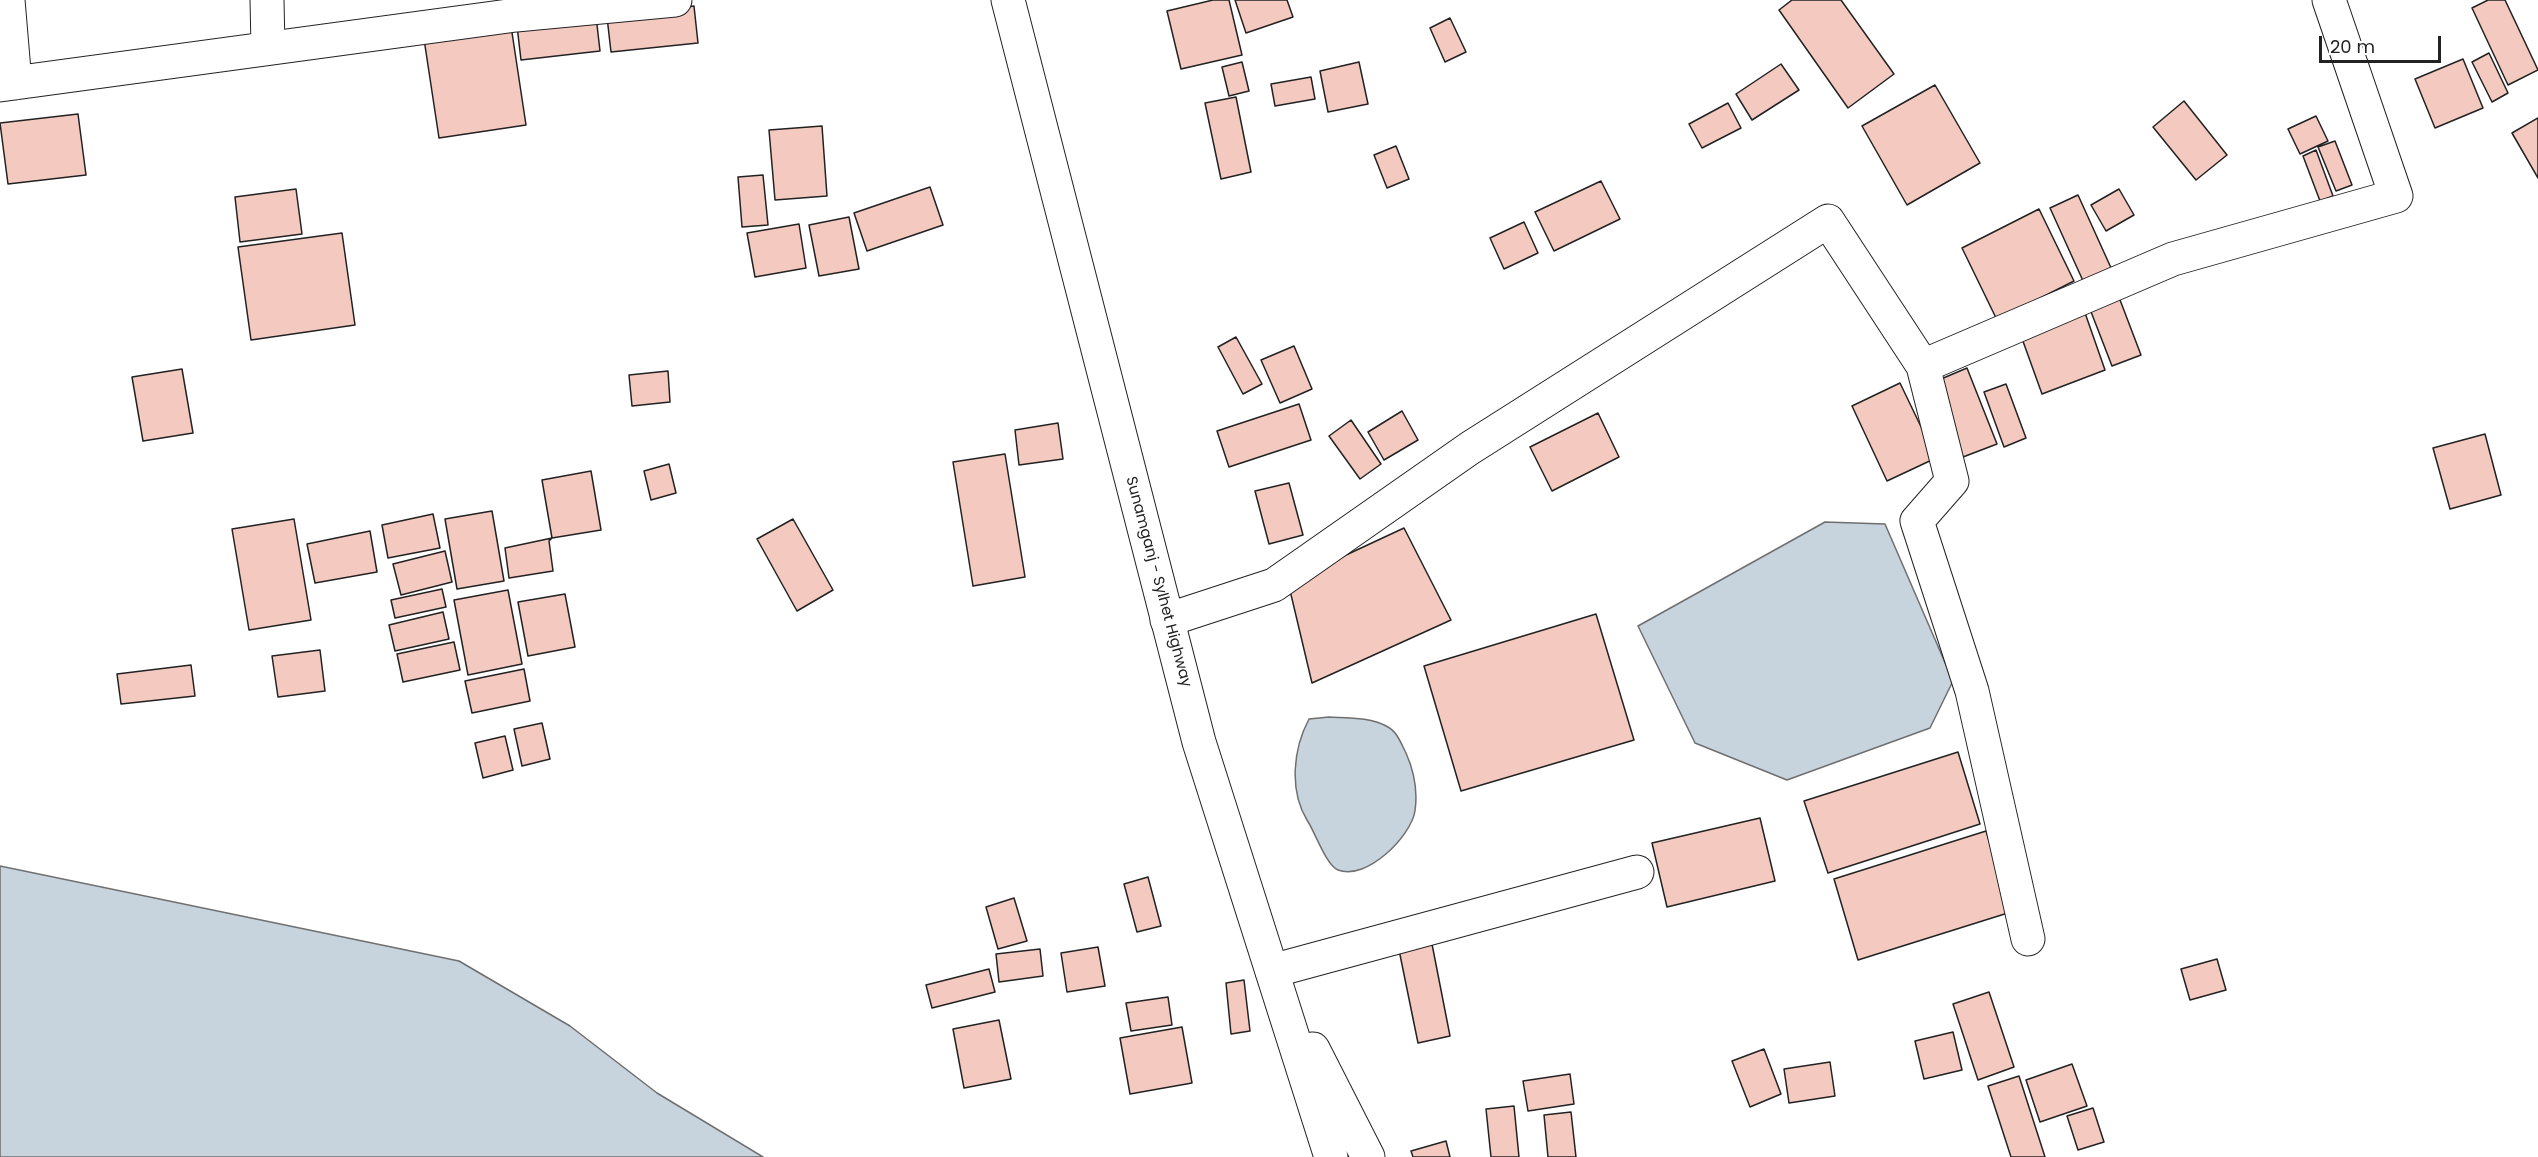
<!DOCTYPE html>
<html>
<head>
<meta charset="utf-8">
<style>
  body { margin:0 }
  #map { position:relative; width:2538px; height:1157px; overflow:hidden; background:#fff; font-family:Poppins,sans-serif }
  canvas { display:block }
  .scale { position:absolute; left:2319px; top:36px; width:122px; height:27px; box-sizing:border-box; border:3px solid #222; border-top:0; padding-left:8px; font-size:18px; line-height:21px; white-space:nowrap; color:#222; -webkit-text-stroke:4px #fff; paint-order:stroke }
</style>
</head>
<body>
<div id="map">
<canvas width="2538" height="1157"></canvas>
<div class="scale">20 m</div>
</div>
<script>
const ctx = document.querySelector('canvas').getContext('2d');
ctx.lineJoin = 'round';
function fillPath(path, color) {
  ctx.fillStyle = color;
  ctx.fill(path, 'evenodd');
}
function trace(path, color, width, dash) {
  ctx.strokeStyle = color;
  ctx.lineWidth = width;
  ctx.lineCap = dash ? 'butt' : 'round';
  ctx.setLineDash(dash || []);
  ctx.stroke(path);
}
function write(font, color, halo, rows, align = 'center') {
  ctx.font = font + ' Poppins,sans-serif';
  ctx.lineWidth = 4.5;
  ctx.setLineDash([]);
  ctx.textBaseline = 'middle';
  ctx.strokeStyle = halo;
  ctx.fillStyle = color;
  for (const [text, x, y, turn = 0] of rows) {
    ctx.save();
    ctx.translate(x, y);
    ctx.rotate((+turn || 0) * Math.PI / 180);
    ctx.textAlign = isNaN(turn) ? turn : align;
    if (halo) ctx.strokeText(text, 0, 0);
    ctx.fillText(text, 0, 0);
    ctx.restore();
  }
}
const water = new Path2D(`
  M1825 522 1885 524 1953 681 1930 728 1787 780 1695 743 1638 626Z
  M1329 717C1348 718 1371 717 1388 727 1397 732 1401 743 1406 753 1414 771 1418 790 1415 811 1411 836 1367 881 1338 870 1326 865 1315 832 1307 820 1289 790 1293 749 1309 719Z
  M0 866 459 961 570 1026 657 1093 763 1157H0Z`);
fillPath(water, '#c7d3dd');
trace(water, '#6f6f6f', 1.5);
const building = new Path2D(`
  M1213 0H1229L1242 55 1181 69 1167 11Z
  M1235 0H1287L1293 17 1246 33Z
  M1792 0H1841L1894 74 1848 108 1779 10Z
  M2488 0H2505L2538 70 2508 85 2472 8Z
  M694 6 698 43 611 52 607 17Z
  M596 16 600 51 521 60 517 26Z
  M1450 18 1466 52 1445 62 1430 28Z
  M511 26 526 125 439 138 424 39Z
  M2489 53 2508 93 2492 102 2472 62Z
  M2463 59 2483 108 2435 128 2415 79Z
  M1242 62 1249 91 1229 96 1222 67Z
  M1359 62 1368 104 1328 112 1320 71Z
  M1781 64 1799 90 1752 120 1736 94Z
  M1311 77 1315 99 1275 106 1271 84Z
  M1935 85 1980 163 1907 205 1862 126Z
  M1236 97 1251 172 1221 179 1205 103Z
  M2184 101 2227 155 2196 180 2153 127Z
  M1728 103 1741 128 1702 148 1689 124Z
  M78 114 86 175 8 184 0 123Z
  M2316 116 2328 141 2300 154 2288 129Z
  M2538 118V178L2512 133Z
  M822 126 827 196 775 200 769 130Z
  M2335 141 2352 185 2336 191 2318 147Z
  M1396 146 1409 179 1387 188 1374 155Z
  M2316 150 2333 196 2320 201 2303 156Z
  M763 175 768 225 742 227 738 177Z
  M1601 181 1620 219 1554 251 1535 212Z
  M930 187 943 225 867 251 854 213Z
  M296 189 302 234 240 242 235 197Z
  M2119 189 2134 215 2106 231 2091 205Z
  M2078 195 2112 270 2084 283 2050 208Z
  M2039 209 2074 281 1997 320 1962 248Z
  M849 217 859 269 819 276 809 225Z
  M1524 222 1538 253 1504 269 1490 238Z
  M799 224 806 268 755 277 747 233Z
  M342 233 355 325 251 340 238 247Z
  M2117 292 2141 355 2112 366 2088 304Z
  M2084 310 2105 370 2042 394 2020 333Z
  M1236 337 1262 384 1243 394 1218 347Z
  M1294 346 1312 389 1280 403 1261 360Z
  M1967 368 1997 444 1963 457 1934 382Z
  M182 369 193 433 143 441 132 377Z
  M668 371 670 402 632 406 629 375Z
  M1900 383 1936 458 1887 481 1852 406Z
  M2006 384 2026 438 2004 447 1984 392Z
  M1299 404 1311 440 1229 467 1217 431Z
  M1402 411 1418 440 1384 460 1368 432Z
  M1598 413 1619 457 1552 491 1530 447Z
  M1351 420 1381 464 1360 479 1329 436Z
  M1058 423 1063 459 1019 465 1015 430Z
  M2485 434 2501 495 2450 509 2433 448Z
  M1005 454 1025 577 973 586 953 462Z
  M669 464 676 493 651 500 644 471Z
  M591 471 601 530 552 538 542 480Z
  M1289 483 1303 535 1269 544 1255 491Z
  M492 511 504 581 457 589 445 519Z
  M433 514 440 548 388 558 382 525Z
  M294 519 311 620 249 630 232 529Z
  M793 519 833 590 797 611 757 539Z
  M1404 528 1451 620 1312 683 1288 582Z
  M370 531 377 572 315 583 307 544Z
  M552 538 549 541 553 571 509 578 505 548Z
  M445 551 452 582 401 595 393 564Z
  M442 589 446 607 395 618 391 600Z
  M508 590 522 664 468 675 454 600Z
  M565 594 575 647 528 656 518 602Z
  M443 612 449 639 395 651 389 625Z
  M1596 614 1634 740 1461 791 1424 666Z
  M454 642 460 670 403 682 397 654Z
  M320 650 325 691 278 697 272 656Z
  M191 665 195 696 121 704 117 674Z
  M524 669 530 701 472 713 465 681Z
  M542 723 550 759 522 766 514 729Z
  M505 736 513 770 483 778 475 743Z
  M1958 752 1980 824 1828 873 1804 801Z
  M1760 818 1775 881 1667 907 1652 843Z
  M1986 831 2011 912 1858 960 1834 879Z
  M1148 877 1161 926 1137 932 1124 884Z
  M1014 898 1027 941 998 949 986 907Z
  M1431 939 1450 1036 1418 1043 1398 945Z
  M1098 947 1105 986 1067 992 1061 953Z
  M1040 949 1043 976 999 982 996 954Z
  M2217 959 2226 990 2190 1000 2181 969Z
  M989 969 995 992 932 1008 926 985Z
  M1244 980 1250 1031 1231 1034 1226 983Z
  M1989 992 2014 1067 1978 1080 1953 1004Z
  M1168 997 1172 1025 1131 1031 1126 1003Z
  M999 1020 1011 1079 964 1088 953 1029Z
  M1182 1027 1192 1083 1130 1094 1120 1038Z
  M1953 1032 1962 1070 1924 1079 1915 1041Z
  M1764 1049 1781 1094 1750 1107 1732 1061Z
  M1830 1062 1835 1096 1789 1103 1784 1069Z
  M2072 1064 2087 1106 2040 1122 2026 1080Z
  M1570 1074 1574 1104 1528 1111 1523 1081Z
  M2019 1076 2045 1157H2011L1988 1086Z
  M1514 1106 1519 1157H1491L1486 1109Z
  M2093 1108 2104 1142 2078 1150 2067 1116Z
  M1571 1112 1576 1157H1548L1544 1115Z
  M1446 1141 1450 1157H1413L1411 1151Z`);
fillPath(building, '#f3c9c0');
trace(building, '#222', 1.5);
const minor = new Path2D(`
  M8 0 15 83
  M267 0 268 47
  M0 85 516 15 675 0
  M1923 366 1952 481 1917 521 1972 691 2028 939
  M1167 620 1274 585 1470 448 1828 221 1923 366 2173 259 2396 196 2329 0
  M1272 971 1637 872`);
const primary = new Path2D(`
  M1008 0 1199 742 1331 1157
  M1313 1049 1368 1157`);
trace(minor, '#222', 35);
trace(primary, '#222', 35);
trace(minor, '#fff', 33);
trace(primary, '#fff', 33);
write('15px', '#222', '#fff', [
  ["Sunamganj - Sylhet Highway",1158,582,75]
]);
</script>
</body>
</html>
